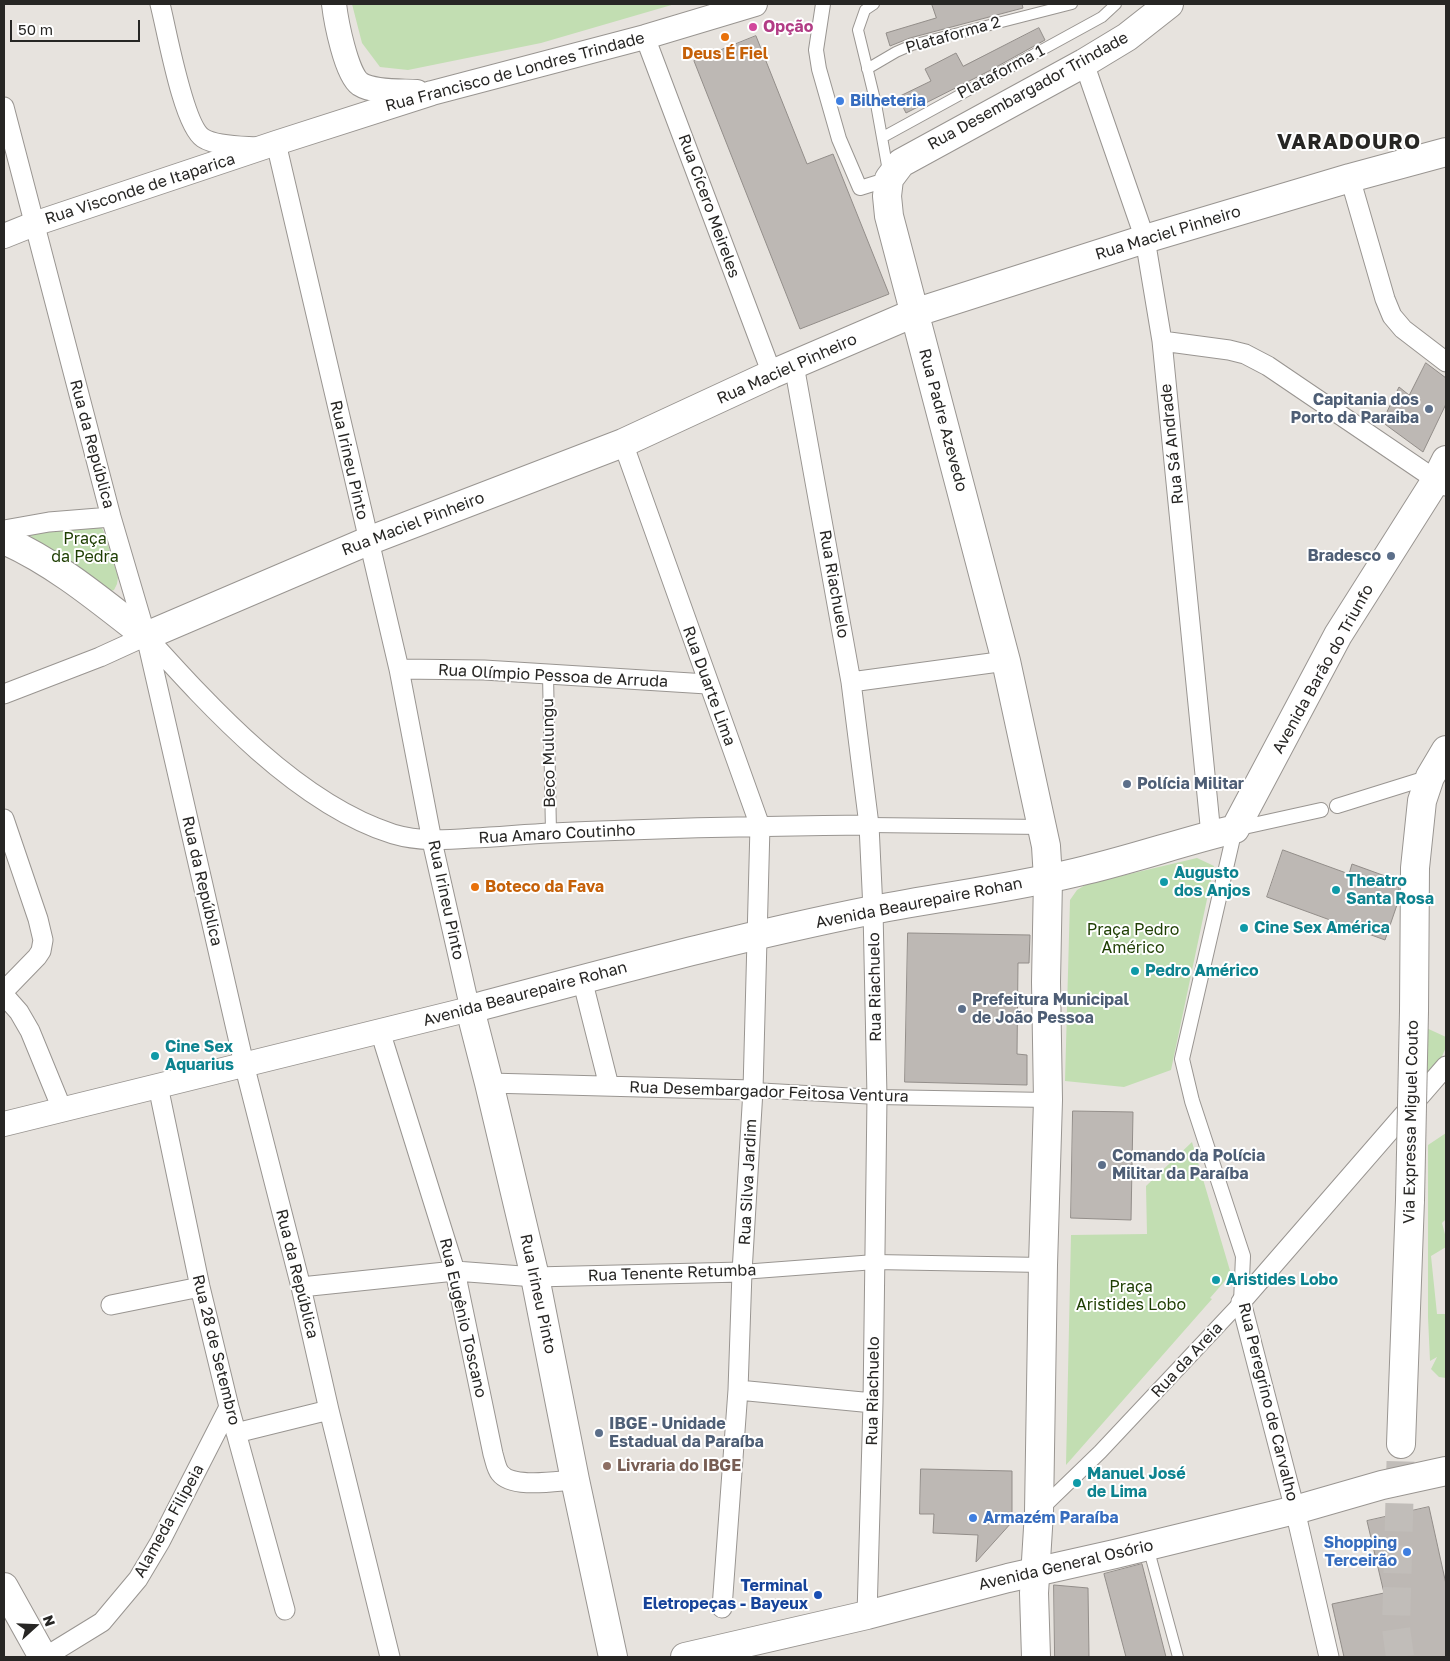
<!DOCTYPE html>
<html>
<head>
<meta charset="utf-8">
<style>
  body { margin:0 }
  #map { position:relative; width:1450px; height:1661px; overflow:hidden; background:#e7e3de; font-family:"Golos Text",sans-serif }
  canvas { display:block }
  .frame { position:absolute; inset:0; border:5px solid #272624; pointer-events:none }
  .north { position:absolute; left:10px; top:1601px; width:50px; height:50px; -webkit-text-stroke:4px #fff; paint-order:stroke; rotate:70deg; font-size:14px; font-weight:700; line-height:20px; text-align:center; color:#272624 }
  .north::after { content:''; display:block; margin:auto; width:18px; height:22px; background:#272624; clip-path:polygon(50% 0,100% 100%,50% 72%,0 100%) }
  .scale { position:absolute; left:10px; top:20px; width:130px; height:22px; box-sizing:border-box; border:2px solid #272624; border-top:0; padding-left:6px; font-size:15px; line-height:18px; white-space:nowrap; color:#272624; -webkit-text-stroke:4px #fff; paint-order:stroke }
</style>
</head>
<body>
<div id="map">
<canvas width="1450" height="1661"></canvas>
<div class="frame"></div>
<div class="north">N</div>
<div class="scale">50 m</div>
</div>
<script>
const ctx = document.querySelector('canvas').getContext('2d');
ctx.lineJoin = 'round';
function fillPath(path, color) {
  ctx.fillStyle = color;
  ctx.fill(path, 'evenodd');
}
function trace(path, color, width, dash) {
  ctx.strokeStyle = color;
  ctx.lineWidth = width;
  ctx.lineCap = dash ? 'butt' : 'round';
  ctx.setLineDash(dash || []);
  ctx.stroke(path);
}
function write(font, color, halo, rows, align = 'center') {
  ctx.font = font + ' "Golos Text",sans-serif';
  ctx.lineWidth = 4;
  ctx.setLineDash([]);
  ctx.textBaseline = 'middle';
  ctx.strokeStyle = halo;
  ctx.fillStyle = color;
  for (const [text, x, y, turn = 0] of rows) {
    ctx.save();
    ctx.translate(x, y);
    ctx.rotate((+turn || 0) * Math.PI / 180);
    ctx.textAlign = isNaN(turn) ? turn : align;
    if (halo) ctx.strokeText(text, 0, 0);
    ctx.fillText(text, 0, 0);
    ctx.restore();
  }
}
fillPath(new Path2D(`
  M352 4H675L541 43 408 70 380 67 362 43Z
  M99 523 104 532 118 577 117 584 114 590 108 592 35 542 29 533Z
  M1197 858 1214 866 1171 1070 1124 1087 1065 1081 1070 900 1077 890 1087 884Z
  M1422 1026 1446 1037V1047L1435 1073 1418 1071Z
  M1446 1133V1219L1442 1223 1446 1238V1247L1431 1256 1437 1314H1446V1378L1439 1377 1431 1369 1437 1357 1430 1361 1428 1317V1145Z
  M1192 1142 1231 1274 1210 1298 1212 1299 1066 1465 1071 1235 1147 1234 1146 1186Z`), '#c2deb2');
const building = new Path2D(`
  M932 4H1022L1023 8 910 38 890 46 886 33 936 18Z
  M1039 28 1045 40 989 71 906 113 898 97 931 81 925 69 956 53 963 66Z
  M756 36 807 164 833 154 889 294 800 329 694 61Z
  M1426 363 1446 378V404L1423 452 1382 422 1399 387 1409 395Z
  M1283 850 1349 874 1352 864 1399 881V899L1385 940 1267 897Z
  M908 933 1030 935 1029 963H1018L1017 1054 1027 1055V1085L905 1082Z
  M1073 1111 1133 1112 1131 1220 1071 1218Z
  M921 1469 1012 1471V1522L976 1562 978 1535 933 1533 934 1514H920Z
  M1429 1507 1446 1584V1657H1344L1332 1604 1384 1593 1367 1521Z
  M1142 1564 1166 1657H1126L1104 1574Z
  M1054 1585 1088 1588 1089 1657H1055Z`);
fillPath(building, '#bdb8b4');
trace(building, '#928d89', 1);
trace(new Path2D(`
  M1400 1657 1396 1628 1401 1444`), '#c1bdb9', 28, [28, 14]);
const service = new Path2D(`
  M874 4 865 10 858 30 876 104 888 171
  M867 69 896 52 912 45 1072 4
  M883 137 1102 17 1116 4
  M548 674 551 833
  M1148 1547 1178 1657`);
const pedestrian = new Path2D(`
  M823 4 816 50 819 69 839 139 860 188 889 179
  M1337 806 1430 777
  M869 825 1043 827
  M753 1090 877 1097 1048 1100
  M742 1272 875 1262 1043 1265
  M1039 1511 1100 1452 1241 1302 1243 1256 1192 1101 1182 1059 1235 829 1321 810`);
const minor = new Path2D(`
  M160 4C167 31 183 125 203 138 215 146 242 146 256 147
  M645 37 772 374
  M1084 63 1145 239 1162 341 1211 835
  M4 107 111 517 146 636 244 1064 301 1287 329 1410 390 1657
  M276 143 399 669 432 841 470 1009
  M1350 178 1385 299 1392 316 1403 329 1446 362
  M1162 341 1229 350 1245 354 1268 366 1445 486
  M794 365 851 682 869 825 873 910 877 1097 873 1403 867 1615
  M623 443 760 826 753 1090 742 1272 738 1390 722 1608
  M4 530 49 522 111 517
  M399 669 484 670 707 684
  M851 682 1006 661
  M4 694 100 657 146 636C211 708 298 804 393 834 420 842 445 840 473 838 499 837 526 834 552 833 658 828 763 826 869 825
  M4 819 38 919 43 940 41 951 37 957 4 991
  M582 979 609 1086
  M4 995 19 1012 30 1031 62 1109
  M380 1031 455 1271 493 1454C495 1460 496 1468 500 1473 512 1489 556 1481 575 1480
  M489 1083 753 1090
  M158 1086 200 1287 229 1407 285 1610
  M301 1287 455 1271 535 1277 742 1272
  M111 1305 200 1287
  M738 1390 873 1403
  M236 1433 329 1410
  M45 1657 102 1622 138 1579 160 1542 229 1407
  M1329 1657 1295 1510 1241 1302 1446 1066`);
const tertiary = new Path2D(`
  M334 4C336 21 346 74 360 84 374 93 402 91 417 92
  M4 236 34 224 276 143 432 93 645 37 755 4
  M4 1124 470 1009`);
const secondary = new Path2D(`
  M4 1587 43 1657
  M613 1657 575 1480 535 1277 489 1083 470 1009C603 974 737 937 873 910 944 896 1016 888 1086 870 1136 858 1185 841 1235 829L1338 635 1436 480 1446 460
  M685 1657 867 1615 1008 1578 1115 1554 1295 1510 1382 1485 1446 1471`);
const primary = new Path2D(`
  M4 540C56 563 101 601 146 636L368 541 623 443 772 374 914 313 1145 239 1350 178 1446 152
  M1414 1011 1415 868 1422 801 1430 777 1446 750
  M1401 1444 1410 1200
  M1036 1657 1034 1593 1039 1512 1043 1265 1048 1100 1046 982 1048 879 1046 846 1006 661 889 216 887 196 889 179 901 163 1084 63 1127 37 1169 4`);
trace(service, '#999591', 12);
trace(pedestrian, '#999591', 16);
trace(minor, '#999591', 21);
trace(tertiary, '#999591', 26);
trace(secondary, '#999591', 30);
trace(primary, '#999591', 30);
trace(service, '#fff', 10);
trace(pedestrian, '#fff', 14);
trace(minor, '#fff', 19);
trace(tertiary, '#fff', 24);
trace(secondary, '#fff', 28);
trace(primary, '#fff', 28);
const primaryBridge = new Path2D(`
  M1410 1200 1414 1011`);
trace(primaryBridge, '#999591', 30, []);
trace(primaryBridge, '#fff', 28);
for (const [x, y, r, color] of [
  [753,27,5,"#d1479c"],
  [725,37,5,"#e8710a"],
  [840,101,5,"#3f7fe0"],
  [1429,409,5,"#5c6f8a"],
  [1391,556,5,"#5c6f8a"],
  [1127,784,5,"#5c6f8a"],
  [1164,882,5,"#0f9aa8"],
  [475,887,5,"#e8710a"],
  [1336,890,5,"#0f9aa8"],
  [1244,928,5,"#0f9aa8"],
  [1135,971,5,"#0f9aa8"],
  [962,1009,5,"#5c6f8a"],
  [155,1056,5,"#0f9aa8"],
  [1102,1165,5,"#5c6f8a"],
  [1216,1280,5,"#0f9aa8"],
  [599,1433,5,"#5c6f8a"],
  [607,1466,5,"#8d6e63"],
  [1077,1483,5,"#0f9aa8"],
  [973,1518,5,"#3f7fe0"],
  [1407,1552,5,"#3f7fe0"],
  [818,1595,5,"#1a4fb4"]
]) {
  const dot = new Path2D();
  dot.arc(x, y, r, 0, 2 * Math.PI);
  ctx.fillStyle = color;
  ctx.fill(dot);
  trace(dot, '#fff', 2);
}
write('bold 16px', '#b23c85', '#fff', [
  ["Opção",763,27]
], 'left');
write('16px', '#272624', '#fff', [
  ["Plataforma 2",953,35,-16],
  ["Rua Francisco de Londres Trindade",515,72,-15],
  ["Plataforma 1",1001,72,-28],
  ["Rua Desembargador Trindade",1028,91,-29],
  ["Rua Visconde de Itaparica",140,189,-18],
  ["Rua Cícero Meireles",709,206,70],
  ["Rua Maciel Pinheiro",1168,233,-17],
  ["Rua Maciel Pinheiro",787,369,-24],
  ["Rua Padre Azevedo",943,420,75],
  ["Rua da República",92,444,75],
  ["Rua Sá Andrade",1172,444,-96],
  ["Rua Irineu Pinto",349,460,77],
  ["Rua Maciel Pinheiro",413,524,-21],
  ["Rua Riachuelo",834,584,80],
  ["Avenida Barão do Triunfo",1323,669,-61],
  ["Rua Olímpio Pessoa de Arruda",553,676,3],
  ["Rua Duarte Lima",709,686,70],
  ["Beco Mulungu",549,753,-91],
  ["Rua Amaro Coutinho",557,834,-3],
  ["Rua da República",202,881,77],
  ["Rua Irineu Pinto",446,900,78],
  ["Avenida Beaurepaire Rohan",919,903,-11],
  ["Rua Riachuelo",875,987,-91],
  ["Avenida Beaurepaire Rohan",525,994,-15],
  ["Rua Desembargador Feitosa Ventura",769,1092,2],
  ["Via Expressa Miguel Couto",1411,1122,-89],
  ["Rua Silva Jardim",748,1182,-87],
  ["Rua Tenente Retumba",672,1273,-2],
  ["Rua da República",297,1274,76],
  ["Rua Irineu Pinto",538,1294,78],
  ["Rua Eugênio Toscano",463,1318,77],
  ["Rua 28 de Setembro",216,1350,76],
  ["Rua da Areia",1187,1360,-47],
  ["Rua Riachuelo",873,1391,-89],
  ["Rua Peregrino de Carvalho",1268,1402,76],
  ["Alameda Filipeia",169,1521,-61],
  ["Avenida General Osório",1066,1565,-13]
]);
write('bold 16px', '#c56008', '#fff', [
  ["Deus É Fiel",725,54],
  ["Boteco da Fava",485,887,"left"]
]);
write('bold 16px', '#366cbe', '#fff', [
  ["Bilheteria",850,101],
  ["Armazém Paraíba",983,1518],
  ["Shopping",1397,1543,"right"],
  ["Terceirão",1397,1561,"right"]
], 'left');
write('bold 16px', '#4e5e75', '#fff', [
  ["Capitania dos",1419,400,"right"],
  ["Porto da Paraiba",1419,418,"right"],
  ["Bradesco",1381,556,"right"],
  ["Polícia Militar",1137,784],
  ["Prefeitura Municipal",972,1000],
  ["de João Pessoa",972,1018],
  ["Comando da Polícia",1112,1156],
  ["Militar da Paraíba",1112,1174],
  ["IBGE - Unidade",609,1424],
  ["Estadual da Paraíba",609,1442]
], 'left');
write('16px', '#1e3e02', '#fff', [
  ["Praça",85,539],
  ["da Pedra",85,557],
  ["Praça Pedro",1133,930],
  ["Américo",1133,948],
  ["Praça",1131,1287],
  ["Aristides Lobo",1131,1305]
]);
write('bold 16px', '#0d838f', '#fff', [
  ["Augusto",1174,873],
  ["dos Anjos",1174,891],
  ["Theatro",1346,881],
  ["Santa Rosa",1346,899],
  ["Cine Sex América",1254,928],
  ["Pedro Américo",1145,971],
  ["Cine Sex",165,1047],
  ["Aquarius",165,1065],
  ["Aristides Lobo",1226,1280],
  ["Manuel José",1087,1474],
  ["de Lima",1087,1492]
], 'left');
write('bold 16px', '#785e54', '#fff', [
  ["Livraria do IBGE",617,1466]
], 'left');
write('bold 16px', '#164399', '#fff', [
  ["Terminal",808,1586],
  ["Eletropeças - Bayeux",808,1604]
], 'right');
ctx.letterSpacing = '1px';
write('bold 21px', '#272624', '#fff', [
  ["VARADOURO",1349,142]
]);
ctx.letterSpacing = '0px';
</script>
</body>
</html>
